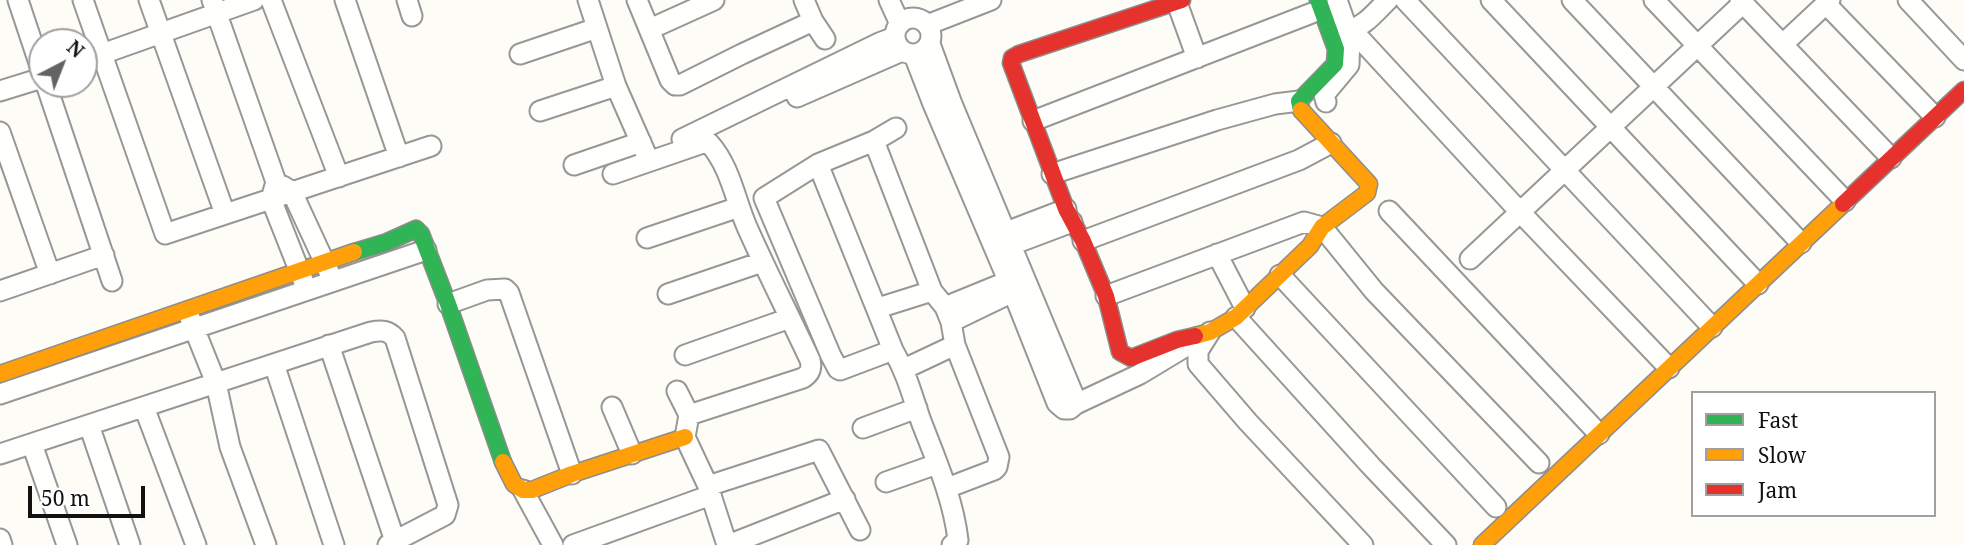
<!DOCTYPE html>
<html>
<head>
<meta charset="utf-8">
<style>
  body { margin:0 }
  #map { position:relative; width:1964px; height:545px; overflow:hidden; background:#fdfcf7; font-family:"Noto Serif",serif }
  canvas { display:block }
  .legend { position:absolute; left:1691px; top:391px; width:245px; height:126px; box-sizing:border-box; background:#fff; border:2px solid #a0a0a0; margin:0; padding:9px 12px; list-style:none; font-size:21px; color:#111 }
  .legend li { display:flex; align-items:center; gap:14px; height:35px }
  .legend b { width:35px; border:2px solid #a0a0a0 }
  .north { position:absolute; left:28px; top:28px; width:70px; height:70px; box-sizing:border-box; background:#fff; border:2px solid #a0a0a0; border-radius:50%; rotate:42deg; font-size:19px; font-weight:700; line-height:28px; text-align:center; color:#111 }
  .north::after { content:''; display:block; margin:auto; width:24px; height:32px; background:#646362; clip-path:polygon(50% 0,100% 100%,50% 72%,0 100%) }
  .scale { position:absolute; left:28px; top:486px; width:117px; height:32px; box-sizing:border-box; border:4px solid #111; border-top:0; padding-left:9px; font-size:21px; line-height:24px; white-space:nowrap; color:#111; -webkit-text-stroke:5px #fff; paint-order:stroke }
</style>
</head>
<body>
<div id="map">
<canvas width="1964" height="545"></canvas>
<ul class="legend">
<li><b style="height:9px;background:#30b455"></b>Fast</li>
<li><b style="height:9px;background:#ff9f0a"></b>Slow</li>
<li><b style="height:9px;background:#e5322d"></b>Jam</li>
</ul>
<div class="north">N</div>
<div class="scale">50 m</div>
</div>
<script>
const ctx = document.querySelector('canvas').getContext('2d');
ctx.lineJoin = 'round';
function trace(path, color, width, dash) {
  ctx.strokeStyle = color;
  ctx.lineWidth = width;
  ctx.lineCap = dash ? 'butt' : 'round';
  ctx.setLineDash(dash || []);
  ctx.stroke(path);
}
const street = new Path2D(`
  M18 0 42 72
  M83 0 165 234 431 146
  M149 0 225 214
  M212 0 276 182 271 199 303 280
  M271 0 339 177
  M345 0 399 157
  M407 0 412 16
  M588 0 616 86 649 161
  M637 0 670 80 675 85H680L742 54 813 21
  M804 0 813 21 825 39
  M889 0 900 24
  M1176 0 1197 58
  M1405 0 1712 327
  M1491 0 1758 284
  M1572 0 1801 243
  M1654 0 1845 201
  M1740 0 1891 158
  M1908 0 1964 60
  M1826 4 1935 117
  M895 36a18 18 0 1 1 36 0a18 18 0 1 1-36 0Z
  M927 25 991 0
  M650 29 714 0
  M1347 30C1364 28 1376 11 1388 0
  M1352 30 1520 212 1669 368
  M1783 44 1830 0
  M102 54 254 0
  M520 54 597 28
  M914 55 933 104 1013 292 1057 403 1064 409H1070L1076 404V401L952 104 930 44
  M46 84 112 281
  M0 91 42 78
  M797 97 902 51
  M1326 102 1324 95 1349 65 1350 37 1337 0
  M540 111 616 86
  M1033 121 1312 13
  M0 132 50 274
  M682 139 879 43 895 37
  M874 141 932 291 945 307 951 322 955 345 999 457 997 467 994 470 947 488
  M818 164 893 350C907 374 912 395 921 421 936 460 953 498 958 540L952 545
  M574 165 641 142
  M613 174 703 143H709C730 166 735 199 747 227 767 272 789 315 810 360 812 368 811 373 803 378L689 415
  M1052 174 1217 120 1275 104 1299 101
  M283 186 292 192 329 272
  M1389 211 1599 434
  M1006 232 1066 209
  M647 238 739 207
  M1083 241 1299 160 1331 143
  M1011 245 1072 222
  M1217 254 1245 308
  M1470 259 1743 3
  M1280 275 1496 507
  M0 291 104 255
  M668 294 762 262
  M1106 296 1304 222 1322 227 1374 291 1539 463
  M448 304 487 290 505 289 509 293 572 474
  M945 307 1016 278
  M878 308 932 291
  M1236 317 1371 466 1446 545
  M190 318 216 383 230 447 266 545
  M951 322 1013 292 1024 288
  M1210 332 1198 351V364L1248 422 1363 545
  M329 345 395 541 388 545
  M893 350 840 370 838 369 831 356 764 198 818 164 874 141 896 128
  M685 355 790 318
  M274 364 334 545
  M904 369 955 345
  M677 391 689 415 685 437 708 486 727 545
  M0 394 426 250
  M1076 404 1140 374 1188 345
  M144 407 196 545
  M612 407 632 454
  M89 425 130 545
  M863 428 917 408
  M32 444 67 545
  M0 454 371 332C381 330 388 330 395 338L448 505 445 515 395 541
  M886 482 937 464
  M708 486 819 450 860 530
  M523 490 553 545
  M0 539 2 545
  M573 545 711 495
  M728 545 845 499`);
const fast = new Path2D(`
  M1301 110 1299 101 1335 64 1336 49 1318 0
  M354 252 387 242 416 229 421 234 448 304 503 462`);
const slow = new Path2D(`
  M1195 336 1210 332 1236 317 1310 246 1322 227 1367 193 1369 184 1301 110
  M0 374 354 252
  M503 462 514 484 523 490H532L572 474 685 437
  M1482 545 1843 204`);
const jam = new Path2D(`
  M1182 0 1019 54 1012 58 1011 63 1066 209 1083 241 1106 296 1120 352 1131 358 1177 340 1195 336
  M1843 204 1964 90`);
trace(street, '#979795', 23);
trace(fast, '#8e8d8b', 19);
trace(slow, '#8e8d8b', 19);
trace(jam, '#8e8d8b', 19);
trace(street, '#fffffe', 19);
trace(fast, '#30b455', 16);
trace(slow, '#ff9f0a', 16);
trace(jam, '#e5322d', 16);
</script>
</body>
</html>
